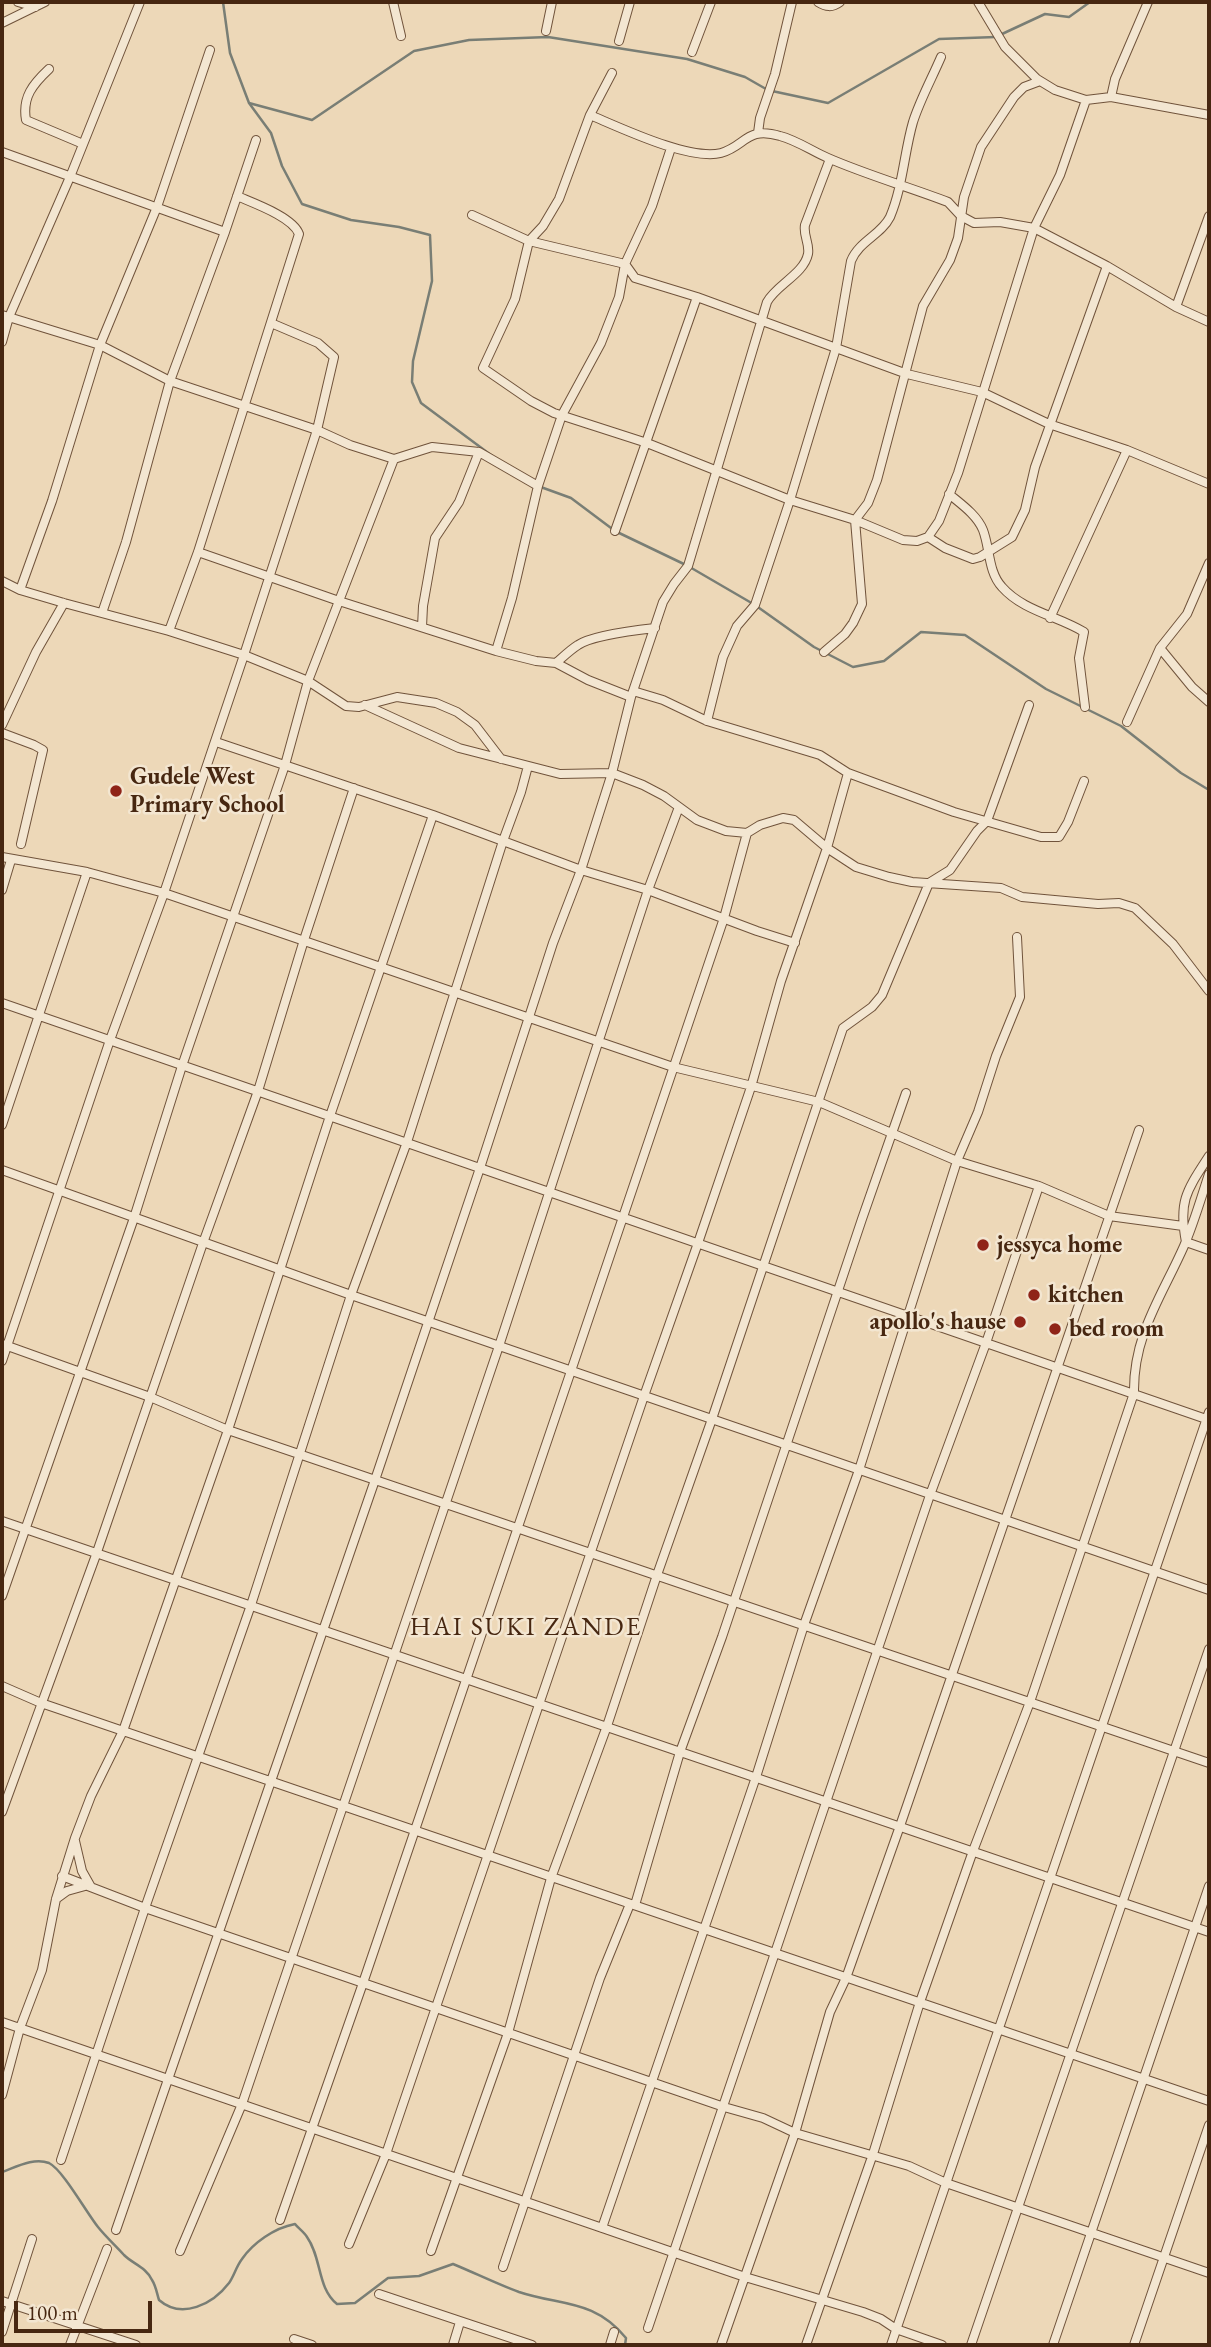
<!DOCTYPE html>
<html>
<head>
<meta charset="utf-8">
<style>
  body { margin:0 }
  #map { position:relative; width:1211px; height:2347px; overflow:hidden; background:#edd8b8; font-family:"EB Garamond",serif }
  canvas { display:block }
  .frame { position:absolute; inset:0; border:4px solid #472711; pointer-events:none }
  .scale { position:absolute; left:14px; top:2301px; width:138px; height:32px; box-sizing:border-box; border:4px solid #472711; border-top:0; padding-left:9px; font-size:21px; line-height:24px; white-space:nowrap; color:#472711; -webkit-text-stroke:5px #f3e6d1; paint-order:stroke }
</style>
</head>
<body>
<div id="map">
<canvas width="1211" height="2347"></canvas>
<div class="frame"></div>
<div class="scale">100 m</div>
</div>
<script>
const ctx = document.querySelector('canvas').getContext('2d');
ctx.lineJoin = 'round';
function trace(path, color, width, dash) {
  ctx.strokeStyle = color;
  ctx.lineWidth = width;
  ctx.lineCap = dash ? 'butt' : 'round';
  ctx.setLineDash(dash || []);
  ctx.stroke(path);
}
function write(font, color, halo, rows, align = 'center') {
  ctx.font = font + ' "EB Garamond",serif';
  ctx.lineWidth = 5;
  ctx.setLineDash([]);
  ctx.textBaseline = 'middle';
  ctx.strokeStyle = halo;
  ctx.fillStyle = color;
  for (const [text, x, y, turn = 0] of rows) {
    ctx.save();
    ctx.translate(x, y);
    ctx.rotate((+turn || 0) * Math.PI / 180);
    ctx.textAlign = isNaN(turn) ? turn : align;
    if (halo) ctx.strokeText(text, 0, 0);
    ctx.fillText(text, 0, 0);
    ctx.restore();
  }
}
trace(new Path2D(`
  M223 2 230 53 249 103 271 133 282 166 302 204 351 220 399 227 430 235 432 281 413 361 412 382 421 403 495 458
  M1002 34 1045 14 1069 17 1090 2
  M772 91 828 103 939 39 996 37
  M249 103 312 120 414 51 469 40 548 37 687 59 745 77 766 89
  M538 486 571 498 615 531 688 566 755 605 814 647 853 667 884 661 921 632 965 635 1046 689 1121 726 1181 773 1209 790
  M2 2172C16 2167 34 2157 49 2163 63 2170 86 2212 98 2227 106 2237 116 2246 124 2255 133 2264 146 2267 152 2280 156 2286 157 2294 159 2300 182 2320 213 2304 229 2283 234 2276 236 2267 242 2259 253 2243 274 2228 295 2224 298 2228 304 2232 307 2237 322 2258 317 2288 337 2304L355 2303 388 2278 419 2276 453 2264C475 2273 497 2284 519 2292 561 2306 594 2299 626 2338L625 2345`), '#797e75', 2.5);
const street = new Path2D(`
  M18 2 35 7
  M393 2 401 36
  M818 2C826 7 832 8 840 2
  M978 2 1005 47 1037 79 1055 90 1086 100 1111 97 1209 115
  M2 23 45 2
  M546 31 552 2
  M619 41 630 2
  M692 52 711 2
  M49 69C33 84 22 97 26 120L83 144
  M612 73 590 115 559 199 543 226 529 241 515 299 483 368 531 401 554 413 647 443 790 500 855 520 903 540 917 541 928 537 939 521 958 473 1034 228 1060 175 1086 100
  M1111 97 1115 79 1148 2
  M590 115C621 128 690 161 721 153 746 146 746 126 780 136 796 140 812 151 828 158 867 175 909 187 948 202L961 216 974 223 1000 222 1034 228 1107 266 1176 307 1209 322
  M758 133 760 118 775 74 792 2
  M2 152 225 232
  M472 215 529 241 625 264 635 278 697 297 907 374 982 392 1049 424 1127 450 1209 484
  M1176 307 1209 216
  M2 315 100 345 170 381 317 430 350 445 394 459 432 447 479 452 538 486
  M2 342 9 317 70 177 140 2
  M949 494C961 504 977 515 983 530 990 548 988 572 1002 587 1023 611 1058 616 1084 632L1079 658 1085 707
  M615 531 697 297
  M928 537 945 548 973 559 980 557 1012 537 1025 510 1035 467 1107 266
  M198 552 339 601 496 651 536 661 556 663 588 680 631 697
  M2 581 20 590 64 603 169 631 244 655 308 681 346 706 359 707 397 697 436 703 457 712 475 725 501 759
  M20 590 52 501 100 345 157 207 210 50
  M102 613 126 542 170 381 225 232 256 140
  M1050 618 1127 450
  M422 627 423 606 435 538 459 502 479 452
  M169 631 198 552 299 234C293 217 253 203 237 196
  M1160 648 1192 687 1209 702
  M496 651 512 598 538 486 562 415 601 343 619 297 625 264 652 206 671 148
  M824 652 845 634 853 623 862 604 855 520 868 503 877 480 923 306 950 260 958 238 964 197 981 147 1014 97 1024 87 1040 81
  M556 663C563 657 570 650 578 645 593 635 637 630 655 628
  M633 691 663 700 707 721 820 755 848 773 954 812 1041 837H1059L1068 822 1084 781
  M365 705 459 748 560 774 612 773 643 785 664 796 697 820 726 831 747 833 760 825 783 818 794 820 827 848 856 867 889 877 912 882 1001 888 1022 897 1098 904 1119 903 1135 908 1173 944 1209 991
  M707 721 723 657 737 626 755 605 790 500 836 348 851 261C859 241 881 235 890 217 903 186 904 153 913 122 920 100 932 78 941 57
  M1127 722 1160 648 1187 614 1209 563
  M2 725 36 652 64 603
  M2 733 34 745 43 750 21 844
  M216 742 433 815 581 870 648 890 757 931 795 943
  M2 857 87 872 164 893 673 1067 819 1102 957 1161 1039 1186 986 1343 930 1495 648 2328
  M2 890 11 860
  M2 1003 1209 1420
  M2 1125 87 872
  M1209 1156C1187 1190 1178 1201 1186 1242L1209 1250
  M2 1170 351 1295 1209 1590
  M1039 1186 1109 1216 1183 1226
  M2 1344 150 1397 228 1430 1209 1763
  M2 1361 110 1040 164 893 244 655 317 430 334 357 318 343 271 323
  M2 1521 1209 1932
  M2 1596 134 1218 182 1066 285 765 308 681 394 459
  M2 1686 41 1703 1209 2101
  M2 1812 96 1555 203 1243 258 1091 304 940 354 788
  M75 1841 82 1871 91 1887
  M62 1876 145 1908 724 2107 763 2118 795 2133 909 2166 946 2183 1209 2273
  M56 1899 67 1891 85 1886
  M635 1905 680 1752 722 1637 862 1219 906 1093
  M2 2022 745 2277 863 2312 881 2319 896 2329 942 2345
  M2 2095 20 2028 42 1970 56 1899 75 1838 91 1796 123 1731 176 1579 228 1430 330 1116 433 815
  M61 2160 145 1908 251 1605 351 1295 407 1142 503 841 521 792 528 766
  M280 2220 363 1983 571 1371 724 918 747 833
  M602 2228 756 1777 804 1625 859 1470 957 1161 978 1112 996 1056 1020 997 1017 937
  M116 2230 375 1480 480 1168 553 943 581 870 612 773 631 697 663 602 674 584 688 566 767 302C776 285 804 274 808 254 810 244 803 236 805 225L830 159
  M349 2244 386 2154 644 1396 698 1243 751 1087 781 981 827 848 848 773
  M180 2251 242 2104 499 1346 648 890 679 807
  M431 2251 508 2033 551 1878 607 1726 657 1575 712 1419 843 1028 872 1007 882 995 929 883 950 870 977 831 987 821 1029 705
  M503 2267 600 1978 630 1904
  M379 2294 532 2345
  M2 2301 136 2345
  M2 2332 32 2239
  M294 2339 312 2345
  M70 2345 107 2249
  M453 2345 460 2322
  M610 2345 614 2332
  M721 2345 795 2133 830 2012 846 1978 900 1826 1139 1130
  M806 2345 873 2154 920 2002 973 1851 1030 1702 1134 1393C1133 1335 1162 1296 1184 1246 1194 1223 1201 1198 1209 1174
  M891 2345 1209 1412
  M971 2345 1209 1649
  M1053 2345 1209 1886
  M1134 2345 1209 2125`);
trace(street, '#70533b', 10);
trace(street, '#f3e6d1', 8);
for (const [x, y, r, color] of [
  [116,791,7,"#8f2418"],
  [983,1245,7,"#8f2418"],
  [1034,1295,7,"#8f2418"],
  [1020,1322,7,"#8f2418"],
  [1055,1329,7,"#8f2418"]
]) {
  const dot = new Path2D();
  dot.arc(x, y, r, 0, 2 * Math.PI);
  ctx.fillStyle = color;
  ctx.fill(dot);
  trace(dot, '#f3e6d1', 2.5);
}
write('bold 24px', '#472711', '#f3e6d1', [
  ["Gudele West",130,777],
  ["Primary School",130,805],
  ["jessyca home",997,1245],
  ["kitchen",1048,1295],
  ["apollo's hause",1006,1322,"right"],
  ["bed room",1069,1329]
], 'left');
ctx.letterSpacing = '2px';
write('26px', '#472711', '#f3e6d1', [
  ["HAI SUKI ZANDE",526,1628]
]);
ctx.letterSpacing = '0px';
</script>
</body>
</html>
